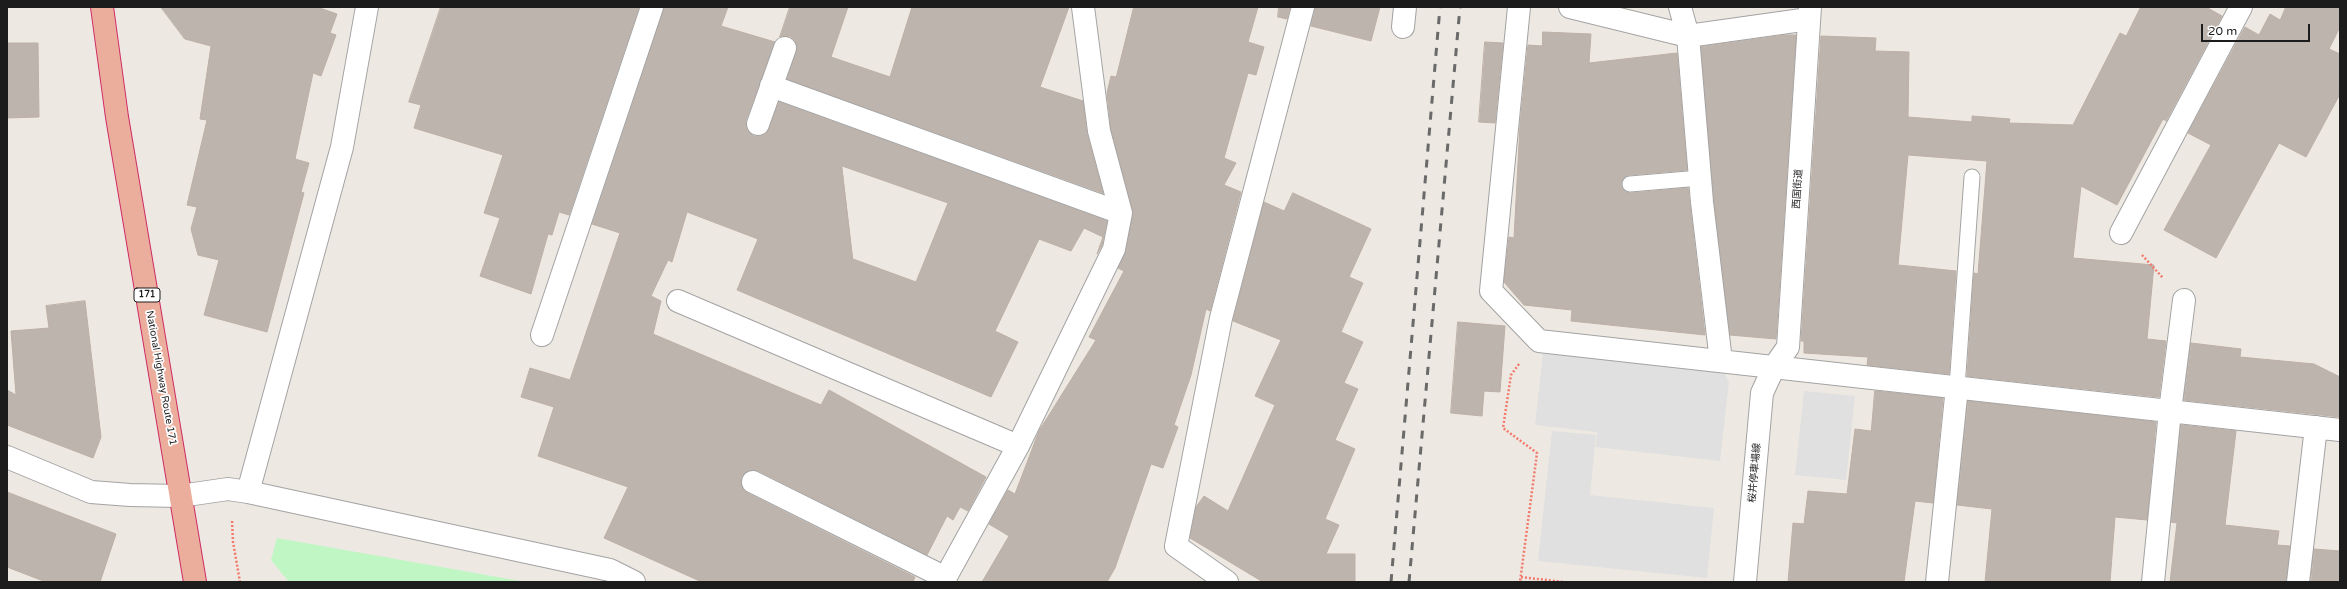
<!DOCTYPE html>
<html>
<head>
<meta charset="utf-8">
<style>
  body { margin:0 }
  #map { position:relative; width:2347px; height:589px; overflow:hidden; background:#ede9e2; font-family:"Varela Round",sans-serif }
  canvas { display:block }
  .frame { position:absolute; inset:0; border:8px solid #1c1c1c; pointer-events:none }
  .scale { position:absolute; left:2201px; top:24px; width:109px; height:18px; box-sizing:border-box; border:2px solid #1c1c1c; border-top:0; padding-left:5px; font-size:12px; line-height:14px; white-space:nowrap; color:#1c1c1c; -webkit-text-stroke:3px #fff; paint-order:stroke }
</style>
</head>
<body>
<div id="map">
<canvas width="2347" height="589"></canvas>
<div class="frame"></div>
<div class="scale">20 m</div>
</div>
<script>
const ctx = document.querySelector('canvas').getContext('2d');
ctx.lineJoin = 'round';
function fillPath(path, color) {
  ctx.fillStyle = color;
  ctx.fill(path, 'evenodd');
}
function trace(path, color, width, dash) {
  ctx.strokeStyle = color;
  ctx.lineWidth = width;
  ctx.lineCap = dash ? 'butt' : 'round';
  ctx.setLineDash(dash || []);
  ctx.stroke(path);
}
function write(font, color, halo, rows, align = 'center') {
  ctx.font = font + ' "Varela Round","Noto Sans JP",sans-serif';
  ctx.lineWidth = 3.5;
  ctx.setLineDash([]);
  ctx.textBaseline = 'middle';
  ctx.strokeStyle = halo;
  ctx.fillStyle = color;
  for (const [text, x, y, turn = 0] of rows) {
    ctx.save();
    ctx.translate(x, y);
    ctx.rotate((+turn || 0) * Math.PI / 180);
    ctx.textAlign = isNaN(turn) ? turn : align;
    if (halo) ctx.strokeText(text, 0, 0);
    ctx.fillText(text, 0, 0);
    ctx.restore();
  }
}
fillPath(new Path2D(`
  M277 538 526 582H289L271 560Z`), '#bff6c3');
fillPath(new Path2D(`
  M1543 353 1724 373 1729 382 1720 461 1596 447 1597 432 1535 425Z
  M1804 391 1855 396 1846 480 1795 475Z
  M1552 431 1596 435 1590 495 1714 508 1707 578 1538 561Z`), '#e0e0e0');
const building = new Path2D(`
  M161 7H317L337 14 330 33 336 35 321 76 313 73 295 159 309 163 301 192 304 193 267 332 204 315 219 260 198 255 191 229 197 207 187 205 207 120 200 119 211 46 185 39Z
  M441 7H639L569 215 559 212 552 235 548 234 531 294 480 276 500 218 484 213 503 155 414 128 421 105 409 102Z
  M664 7H728L721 26 775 42 746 120V127L753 136H761L766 133 779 102 1107 221 1102 245 1097 254 1103 237 1084 228 1071 251 1039 239 995 331 1018 342 991 397 737 290 758 239 687 212 672 262 668 260 651 296 661 301 653 334 821 405 829 390 986 477 968 511 960 507 953 520 947 516 927 555 759 471 752 470 742 476 741 483 747 493 915 577 913 582H702L604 538 628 487 538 456 554 407 521 397 530 368 570 380 620 233 592 224ZM842 166 948 203 916 282 853 259Z
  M790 7H848L831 57 890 77 912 7H1069L1040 87 1083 101 1087 134 1103 193 787 79 797 46 795 40 790 36 780 37Z
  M1134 7H1258L1248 42 1264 47 1256 75 1248 73 1224 158 1236 163 1224 185 1241 192 1210 311 1206 309 1191 375 1174 425 1178 427 1163 468 1151 464 1115 568 1107 582H982L1009 536 989 524 1008 490 1015 494 1039 431 1096 340 1089 337 1124 271 1118 268 1126 251 1133 211 1111 129 1107 93 1111 76 1116 77Z
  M1279 7H1290L1287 19 1278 17Z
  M1315 7H1380L1371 41 1311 26Z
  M2141 7H2206L2222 16 2166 121 2163 119 2117 205 2081 186 2073 258 2154 265 2147 339 2166 341 2159 397 1967 376 1974 273 1978 274 1987 161 1908 155 1898 265 1956 271 1949 374 1867 365 1868 357 1804 353V341H1801L1821 36 1876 38 1875 51 1909 52 1908 117 1972 122V116L2010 119 2009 123 2073 125 2120 33 2126 36Z
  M2286 7H2340V27L2329 49 2340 54V94L2306 157 2279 143 2216 258 2164 230 2211 145 2188 133 2245 27 2259 35 2270 14 2280 20Z
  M1543 32 1591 34 1589 63 1677 53 1687 170 1629 175 1622 180 1621 185 1626 192 1631 193 1688 188 1705 335 1571 321 1572 310 1524 305 1504 282 1509 237 1514 238 1520 125 1528 45 1542 46Z
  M1786 35H1796L1776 339 1730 335 1714 201 1701 47Z
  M1485 42 1503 43 1495 123 1479 122Z
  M7 43H38L39 117 7 118Z
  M1293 193 1371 229 1349 277 1363 283 1341 332 1363 342 1344 383 1358 389 1335 440 1355 449 1325 519 1339 525 1326 554H1355V582H1263L1190 538 1196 507 1204 496 1228 511 1275 405 1255 396 1281 340 1233 321 1264 202 1284 211Z
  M85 301 101 437 93 458 7 425V390L16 395 11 331 49 328 46 306Z
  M1458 322 1505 326 1500 392 1484 391 1482 416 1451 413Z
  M2191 343 2241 349 2240 357 2314 364 2340 377V417L2184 400Z
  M1875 391 1943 398 1933 503 1915 501 1904 582H1788L1793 523 1804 524 1808 491 1847 494 1855 429 1871 431Z
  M1968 401 2156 422 2147 520 2115 517 2110 582H1985L1992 509 1957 505Z
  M2181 425 2236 431 2225 525 2279 531 2277 545 2290 546 2286 582H2170L2177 523 2171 522Z
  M7 492 116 534 100 582H46L7 567Z
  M2314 549 2340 551V582H2311Z`);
fillPath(building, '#bdb4ae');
trace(building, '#beafa5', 1);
const service = new Path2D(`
  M1630 184 1700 178
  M1957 387 1972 177`);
const minor = new Path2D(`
  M1519 7 1491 291 1539 341 2340 430
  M1570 7 1688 36 1809 19
  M1680 7 1688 36 1702 202 1721 361
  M1403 27 1405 7
  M771 86 1121 213
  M758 124 785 48
  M2121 233 2241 7
  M678 301 1018 446
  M542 335 652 7
  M7 457 91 492 130 495 180 496 228 489 248 492 610 570 634 582
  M753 482 946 578
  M248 492 342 147 367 7
  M943 582 1018 446 1114 249 1121 213 1099 131 1083 7
  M1227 582 1176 546 1221 318 1303 7
  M1937 582 1957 387
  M2153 582 2170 411 2184 300
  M2298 582 2316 427`);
const tertiary = new Path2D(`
  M1745 582 1762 393 1774 367 1788 347 1810 7`);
const trunk = new Path2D(`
  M102 7 117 117 195 582`);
trace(service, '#a3a3a3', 17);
trace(minor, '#a3a3a3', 24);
trace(tertiary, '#a3a3a3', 24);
trace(trunk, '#ce2b65', 24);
trace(new Path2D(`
  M2142 255 2163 278
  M1519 364 1511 375 1503 428 1537 453 1520 582
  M232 521 233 542 240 582
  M1521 577 1563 582`), '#f3796c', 2.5, [2, 2]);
trace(service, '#fff', 15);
trace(minor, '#fff', 22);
trace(tertiary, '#fff', 22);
trace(trunk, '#ecae9c', 22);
trace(new Path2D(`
  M1391 582 1440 7
  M1409 582 1460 7`), '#6a6a6a', 3, [8, 8]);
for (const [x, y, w] of [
  [147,295,26]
]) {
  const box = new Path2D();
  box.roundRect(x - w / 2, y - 7, w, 14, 3);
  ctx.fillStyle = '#fff';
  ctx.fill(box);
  trace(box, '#1c1c1c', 1);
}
write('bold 9px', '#1c1c1c', null, [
  ["171",147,295]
]);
write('10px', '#1c1c1c', '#fff', [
  ["西国街道",1798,189,-86],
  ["National Highway Route 171",161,378,80],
  ["桜井停車場線",1755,473,-85]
]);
</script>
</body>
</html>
